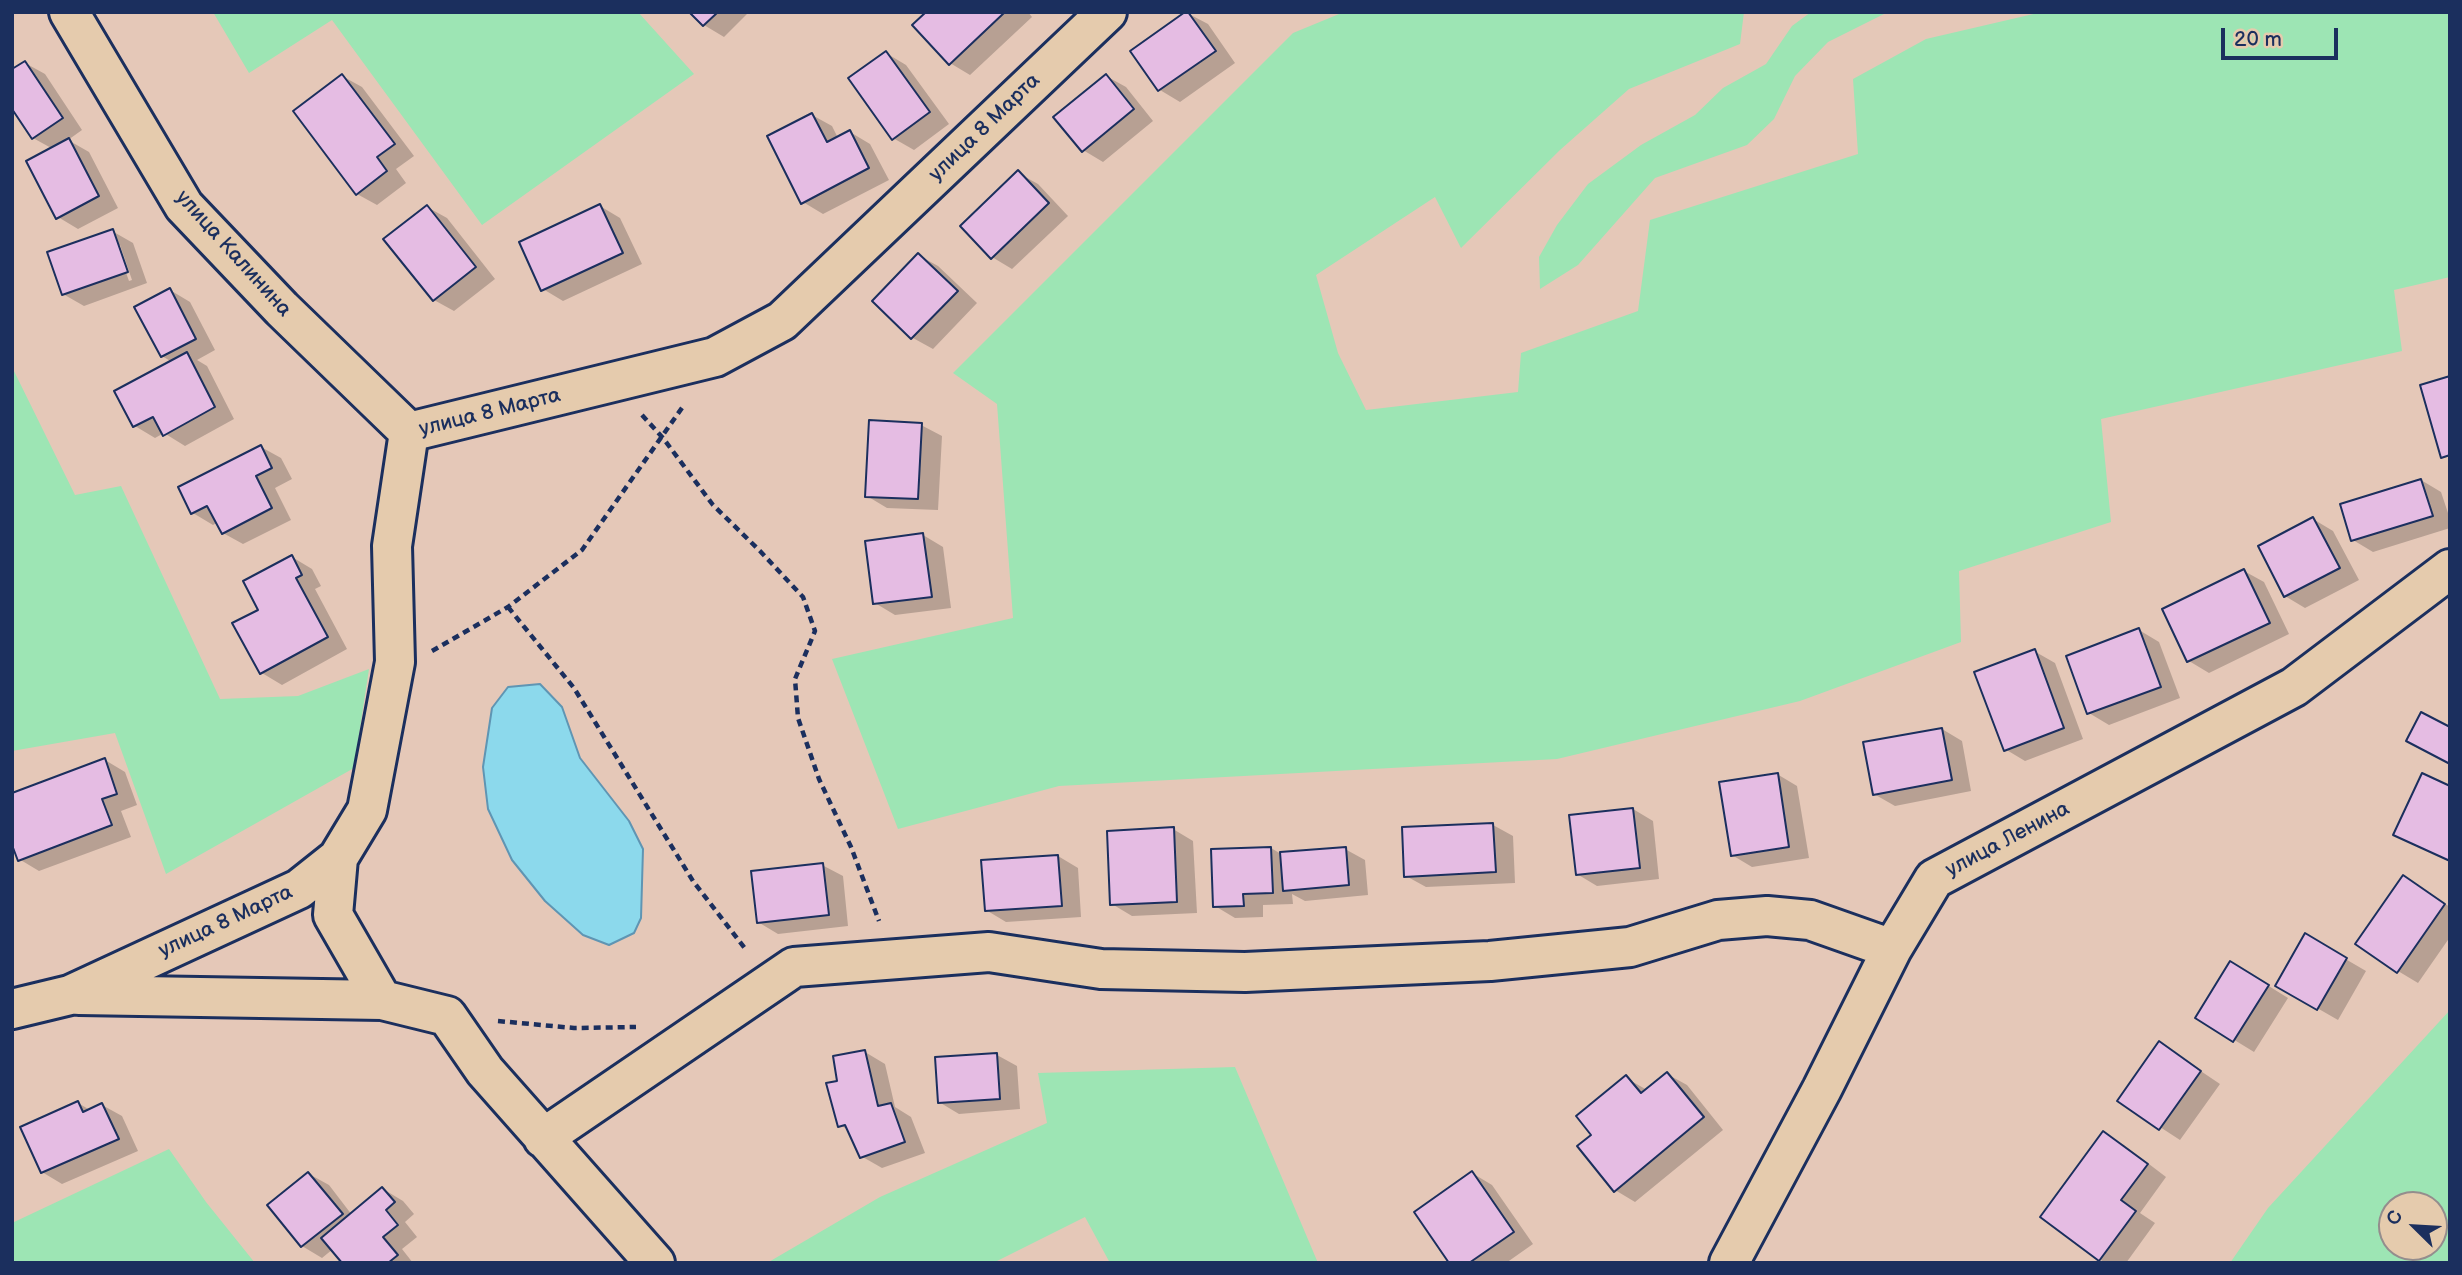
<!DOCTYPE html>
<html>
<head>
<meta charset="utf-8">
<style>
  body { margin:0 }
  #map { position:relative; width:2462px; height:1275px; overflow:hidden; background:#e5c8b8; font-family:"Balsamiq Sans",sans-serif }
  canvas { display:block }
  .frame { position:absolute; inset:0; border:14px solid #1b2f5e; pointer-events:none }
  .north { position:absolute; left:2378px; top:1191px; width:70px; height:70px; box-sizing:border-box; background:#e5cbad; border:2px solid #948d8d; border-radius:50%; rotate:294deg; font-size:19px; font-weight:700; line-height:28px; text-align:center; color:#1b2f5e }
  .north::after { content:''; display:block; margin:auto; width:24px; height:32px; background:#1b2f5e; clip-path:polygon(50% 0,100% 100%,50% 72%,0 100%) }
  .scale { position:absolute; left:2221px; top:28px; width:117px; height:32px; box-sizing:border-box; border:4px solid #1b2f5e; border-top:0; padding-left:9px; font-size:21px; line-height:24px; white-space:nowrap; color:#1b2f5e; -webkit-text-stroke:5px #e5cbad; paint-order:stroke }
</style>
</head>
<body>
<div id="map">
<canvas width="2462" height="1275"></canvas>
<div class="frame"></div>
<div class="north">С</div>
<div class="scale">20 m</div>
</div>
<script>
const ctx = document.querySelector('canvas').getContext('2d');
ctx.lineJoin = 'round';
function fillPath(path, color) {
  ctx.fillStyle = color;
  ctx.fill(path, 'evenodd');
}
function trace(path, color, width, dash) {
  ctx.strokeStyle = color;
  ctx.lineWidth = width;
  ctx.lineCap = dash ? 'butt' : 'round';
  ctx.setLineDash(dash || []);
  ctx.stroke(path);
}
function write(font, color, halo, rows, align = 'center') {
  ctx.font = font + ' "Balsamiq Sans",sans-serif';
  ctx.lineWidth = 5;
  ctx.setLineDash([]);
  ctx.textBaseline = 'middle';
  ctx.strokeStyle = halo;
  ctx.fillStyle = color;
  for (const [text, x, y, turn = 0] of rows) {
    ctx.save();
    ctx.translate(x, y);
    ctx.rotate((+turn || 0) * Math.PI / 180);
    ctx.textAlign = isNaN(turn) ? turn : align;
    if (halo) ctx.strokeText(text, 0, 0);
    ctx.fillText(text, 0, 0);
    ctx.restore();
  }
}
fillPath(new Path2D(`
  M213 12H638L694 74 482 225 332 20 249 73Z
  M1344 12H1744L1740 44 1629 89 1560 150 1461 248 1435 197 1316 275 1338 353 1366 410 1518 392 1521 353 1638 311 1650 220 1858 154 1853 79 1926 39 2042 12H2450V277L2394 290 2402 351 2101 419 2111 522 1959 571 1961 642 1800 701 1557 759 1059 786 898 829 832 659 1013 618 997 404 953 373 1293 33Z
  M1811 12H1888L1828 42 1795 76 1774 119 1747 145 1655 178 1578 265 1540 289 1539 257 1557 225 1588 184 1641 145 1695 115 1723 88 1766 64 1792 26Z
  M12 367 75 495 121 486 220 699 298 696 369 669 354 768 166 874 115 733 12 751Z
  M2450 1010V1263H2230L2268 1208ZM2434 1205V1247H2392V1205Z
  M1235 1067 1318 1263H1110L1085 1217 993 1263H767L880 1197 1047 1123 1038 1073Z
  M169 1149 206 1202 255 1263H12V1223Z`), '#9de5b4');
const water = new Path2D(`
  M540 684 562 707 580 758 629 821 643 849 641 918 634 933 609 945 583 935 545 901 512 860 488 809 483 767 492 708 508 687Z`);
fillPath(water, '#8cd9ec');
trace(water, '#5f95b3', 2);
fillPath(new Path2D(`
  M692 12H749L724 37 704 25Z
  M928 12H1028L1032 17 970 75 950 63Z
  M1187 13 1208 24 1235 63 1180 102 1160 90 1133 51Z
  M886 53 906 65 949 124 914 150 893 138Z
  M25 63 45 74 82 130 68 140 89 152 118 208 78 229 58 217 53 149 33 138Z
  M342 76 362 87 414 156 396 169 406 183 377 205 357 194Z
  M1106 76 1126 87 1153 121 1103 162 1083 150Z
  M812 115 832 126 838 138 850 132 870 144 889 180 823 214 803 202Z
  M1018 173 1038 184 1068 216 1012 269 992 257Z
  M600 206 620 218 642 264 563 301 543 289Z
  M427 207 447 218 495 279 454 311 434 300Z
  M112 231 133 243 147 283 84 306 63 294ZM116 245H120L132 280 129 281Z
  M918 255 938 266 977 303 933 349 913 338 874 301Z
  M170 290 190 302 215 350 197 360 207 366 234 419 185 446 164 433 155 438 135 426 172 362 162 356Z
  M921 425 942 436 938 510 887 508 867 496Z
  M261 447 281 458 292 479 275 488 291 520 243 544 223 533 218 522 213 525 193 513Z
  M2421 480 2441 492 2450 519V528L2373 552 2353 540Z
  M2313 519 2333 531 2359 580 2305 608 2285 596Z
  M923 535 943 547 951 608 895 615 875 603Z
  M292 557 312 569 321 586 315 589 347 649 282 685 262 673 261 610Z
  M2244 571 2264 582 2289 634 2209 673 2189 661 2164 609Z
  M2139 630 2159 642 2180 698 2109 725 2089 713Z
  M2034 651 2055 663 2083 739 2025 761 2005 749Z
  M1942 729 1962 741 1971 791 1895 806 1874 794Z
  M105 760 125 772 137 805 121 811 131 837 39 871 19 859Z
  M1777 774 1797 786 1809 858 1752 867 1732 855Z
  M2450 788V862L2396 835Z
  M1633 809 1653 821 1659 879 1597 886 1577 874Z
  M1493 825 1513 836 1515 883 1426 887 1406 876Z
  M1173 829 1193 841 1197 913 1132 916 1112 904Z
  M1271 848 1281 854 1345 849 1365 860 1368 895 1305 901 1292 894 1293 904 1263 905V917L1235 918 1215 906Z
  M1058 856 1078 868 1081 917 1006 922 986 910Z
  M822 865 843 876 848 926 778 934 758 922Z
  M2403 877 2450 907V937L2418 983 2398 971Z
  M2306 936 2366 971 2338 1020 2277 985Z
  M2251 975 2288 998 2254 1052 2197 1017Z
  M2159 1043 2220 1084 2180 1140 2120 1101Z
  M865 1052 885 1064 895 1107 911 1117 925 1153 882 1168 861 1156 850 1131 840 1125 839 1082Z
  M997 1055 1017 1066 1020 1109 959 1114 939 1102Z
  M1667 1074 1687 1085 1723 1130 1635 1202 1615 1190 1593 1135 1626 1078 1647 1090Z
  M78 1103 90 1110 102 1105 122 1116 138 1151 62 1184 42 1172Z
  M2104 1133 2124 1145 2166 1177 2140 1213 2155 1223 2126 1263H2105L2042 1217Z
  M1472 1173 1492 1185 1533 1244 1506 1263H1451Z
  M309 1174 329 1185 352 1215 383 1189 403 1201 414 1214 405 1222 417 1237 402 1249 413 1263H344L333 1249 322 1258 302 1246Z`), '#0003');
const building = new Path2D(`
  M689 12H718L703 26Z
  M926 12H1005L949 65 912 25Z
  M1185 12H1188L1216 51 1158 91 1130 51Z
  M886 51 930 112 892 140 848 78Z
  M25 61 63 118 32 139 12 109V69Z
  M342 74 395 144 377 157 387 171 356 195 293 111Z
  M1106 74 1134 109 1082 152 1053 117Z
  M812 113 827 142 850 130 869 168 801 204 767 136Z
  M69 138 99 196 56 219 26 161Z
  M1018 170 1049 203 991 259 960 226Z
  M600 204 623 253 541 291 519 242Z
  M427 205 476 267 433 301 383 239Z
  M113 229 128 272 62 295 47 252Z
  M918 253 958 291 911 339 872 301Z
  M170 288 196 339 161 357 134 307Z
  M187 352 215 407 163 436 153 417 133 427 114 391Z
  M2450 376V455L2441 458 2420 385Z
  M869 420 922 423 918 499 865 497Z
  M261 445 272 468 256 476 272 508 222 534 207 506 191 514 178 487Z
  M2421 479 2433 516 2351 541 2340 504Z
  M2313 517 2340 568 2284 597 2258 546Z
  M923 533 932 597 873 604 865 541Z
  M292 555 302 575 296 578 328 637 260 674 232 623 258 610 243 581Z
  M2244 569 2270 623 2187 662 2162 609Z
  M2139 628 2161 687 2087 714 2066 656Z
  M2035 649 2064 728 2004 751 1974 672Z
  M2421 712 2450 727V764L2406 741Z
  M1942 728 1952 780 1873 795 1863 742Z
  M105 758 117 794 102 799 112 825 18 861 12 845V793Z
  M1778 773 1789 847 1731 856 1719 782Z
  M2422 773 2450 786V861L2393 835Z
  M1633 808 1640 868 1576 875 1569 815Z
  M1493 823 1496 872 1404 877 1402 827Z
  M1174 827 1177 902 1110 905 1107 831Z
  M1271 847 1273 893 1243 894 1244 906 1213 907 1211 849Z
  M1346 847 1349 885 1283 891 1280 852Z
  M1058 855 1062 906 985 911 981 860Z
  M823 863 829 915 757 923 751 871Z
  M2403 875 2445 904 2397 973 2355 944Z
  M2305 933 2347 958 2317 1010 2275 986Z
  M2230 961 2269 985 2233 1042 2195 1018Z
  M2159 1041 2201 1071 2159 1130 2117 1101Z
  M865 1050 878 1106 891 1103 905 1142 860 1158 845 1125 838 1127 826 1083 837 1081 833 1056Z
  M997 1053 1000 1099 938 1103 935 1057Z
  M1667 1072 1704 1117 1614 1192 1577 1146 1591 1135 1576 1116 1626 1075 1641 1093Z
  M78 1101 83 1112 102 1103 119 1139 41 1173 20 1127Z
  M2103 1131 2148 1164 2121 1200 2136 1211 2099 1261 2040 1217Z
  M1472 1171 1514 1232 1469 1263H1449L1414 1212Z
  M308 1172 343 1214 301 1247 267 1205Z
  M382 1187 395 1202 386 1210 398 1225 383 1237 398 1255 388 1263H342L321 1238Z`);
fillPath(building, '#e5bce3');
trace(building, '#1b2f5e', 2);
const minor = new Path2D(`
  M69 12 184 206 282 309 409 432
  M338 858 333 915 382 1000
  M79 995 382 1000 447 1016 485 1071 655 1263
  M12 1009 70 995 299 889 338 858 367 810 395 662 392 546 409 432 715 357 782 321 1107 12
  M543 1138 794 967 989 952 1101 969 1245 972 1490 961 1630 947 1718 920 1767 916 1810 920 1892 949
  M1729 1263 1822 1089 1892 949 1934 879 2294 687 2450 569`);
trace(minor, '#1b2f5e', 44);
trace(new Path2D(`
  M642 415 663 438 713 505 760 551 803 597 815 631 795 679 798 718 819 779 851 847 879 921
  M508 607 574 688 693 881 747 951
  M432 651 508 607 582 550 684 405
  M498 1021 574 1028 636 1027`), '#1b2f5e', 4.5, [7, 5]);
trace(minor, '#e5cbad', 38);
write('21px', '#1b2f5e', '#e5cbad', [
  ["улица 8 Марта",985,128,-44],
  ["улица Калинина",233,254,48],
  ["улица 8 Марта",490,413,-14],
  ["улица Ленина",2008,840,-28],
  ["улица 8 Марта",226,922,-25]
]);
</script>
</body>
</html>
